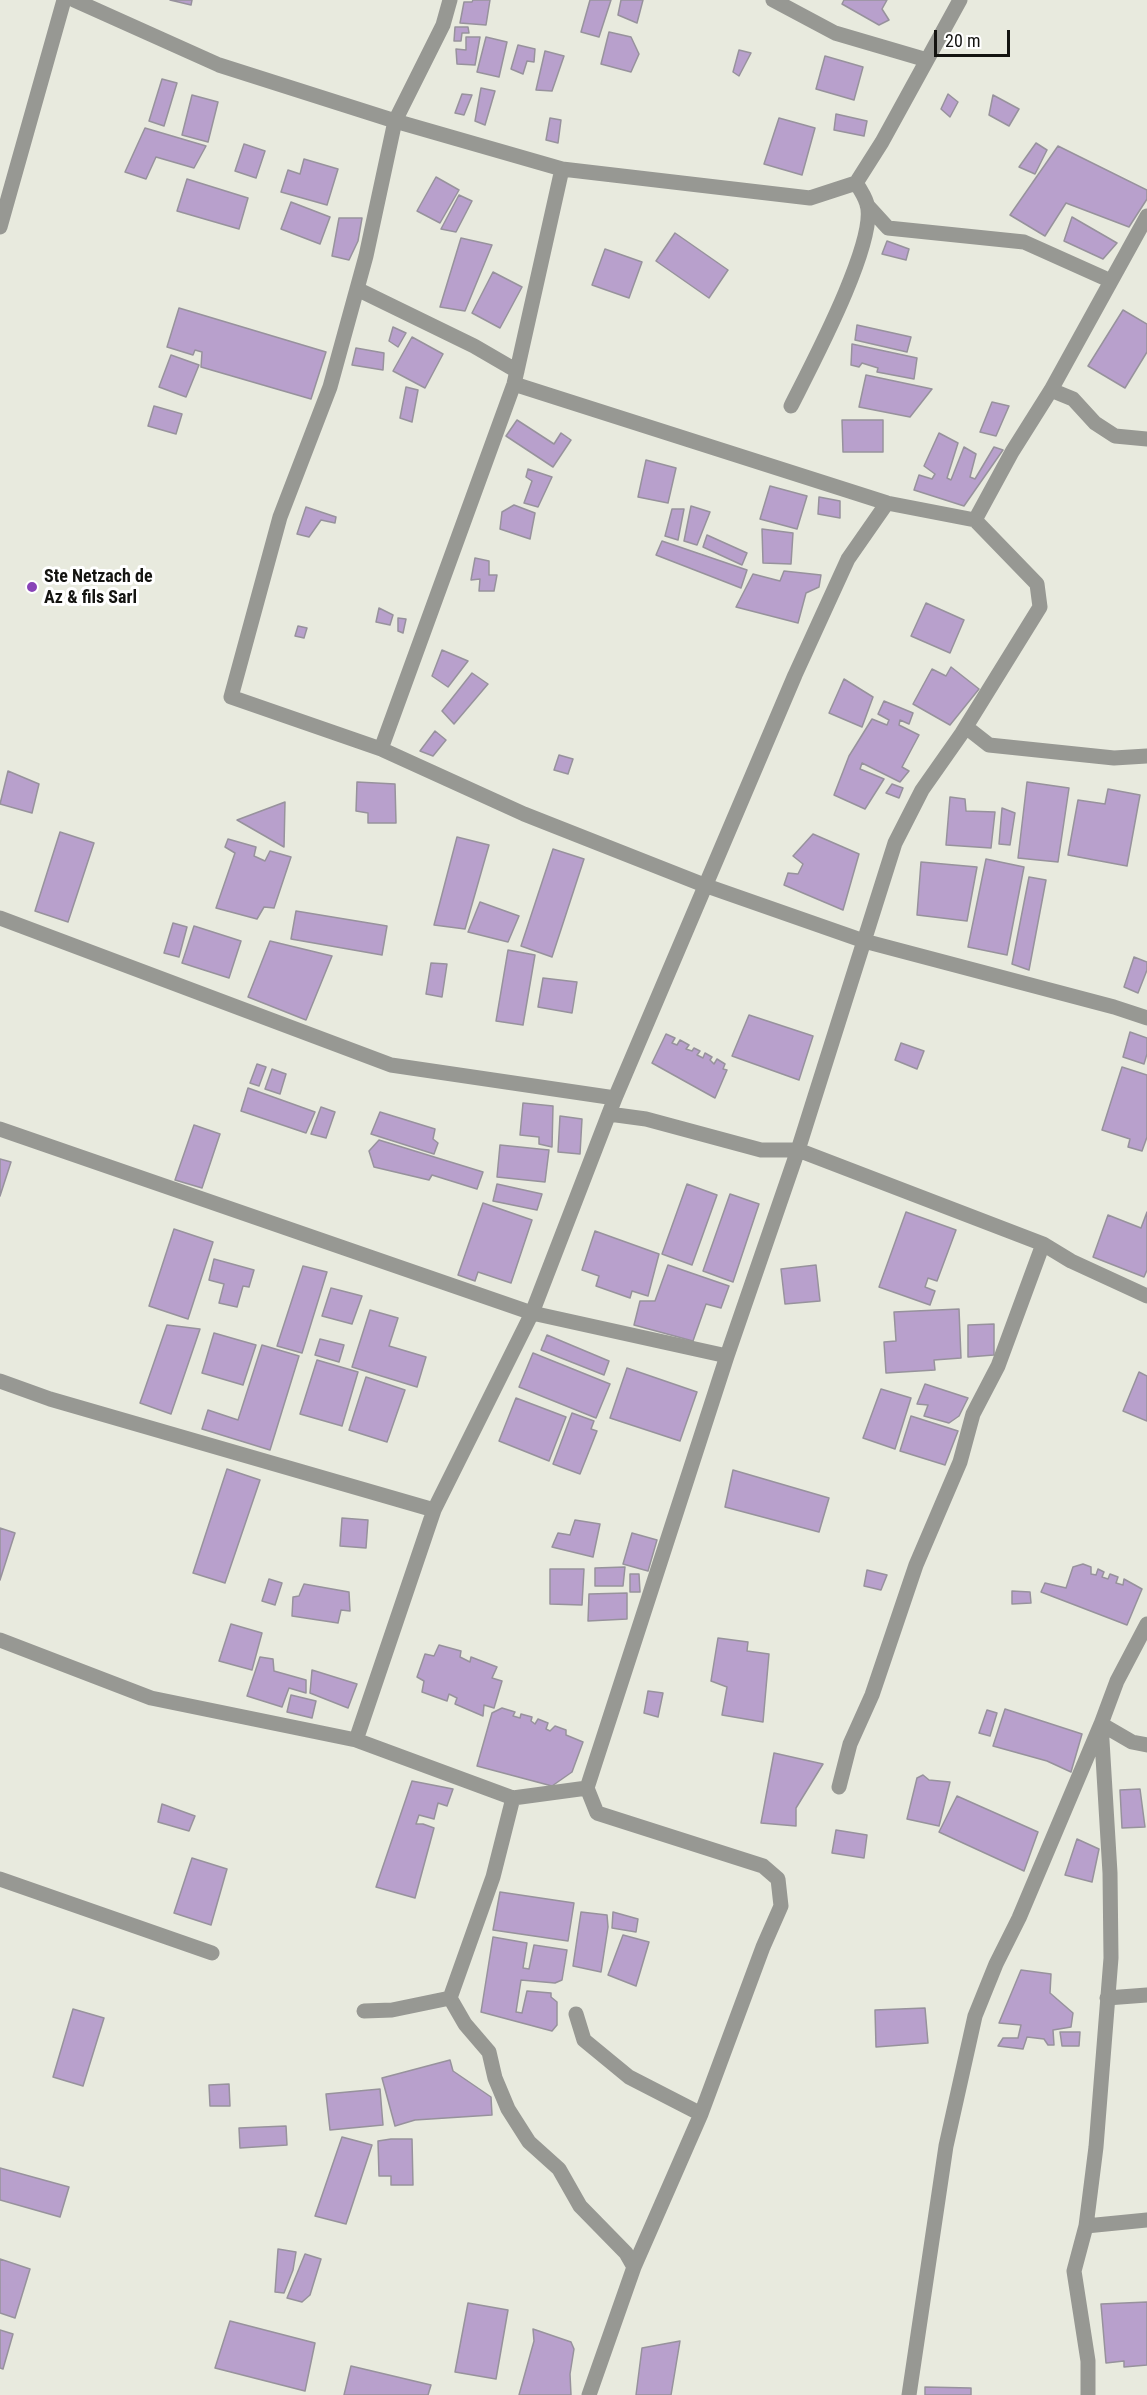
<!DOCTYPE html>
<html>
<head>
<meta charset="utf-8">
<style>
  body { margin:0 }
  #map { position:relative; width:1147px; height:2395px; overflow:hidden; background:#e8eade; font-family:"Roboto Condensed",sans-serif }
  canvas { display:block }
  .scale { position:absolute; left:934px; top:30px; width:76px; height:27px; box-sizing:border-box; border:3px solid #141411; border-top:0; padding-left:8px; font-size:18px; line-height:21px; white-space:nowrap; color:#141411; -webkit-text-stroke:4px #fff; paint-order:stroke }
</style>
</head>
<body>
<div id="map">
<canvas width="1147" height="2395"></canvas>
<div class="scale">20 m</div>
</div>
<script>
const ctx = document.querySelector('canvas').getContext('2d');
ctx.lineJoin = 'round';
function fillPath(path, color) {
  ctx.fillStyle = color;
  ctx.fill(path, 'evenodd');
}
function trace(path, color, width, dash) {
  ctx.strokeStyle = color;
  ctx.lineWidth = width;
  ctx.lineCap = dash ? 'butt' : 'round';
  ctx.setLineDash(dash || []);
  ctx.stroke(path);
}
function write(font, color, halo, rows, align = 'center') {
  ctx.font = font + ' "Roboto Condensed",sans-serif';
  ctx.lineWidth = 6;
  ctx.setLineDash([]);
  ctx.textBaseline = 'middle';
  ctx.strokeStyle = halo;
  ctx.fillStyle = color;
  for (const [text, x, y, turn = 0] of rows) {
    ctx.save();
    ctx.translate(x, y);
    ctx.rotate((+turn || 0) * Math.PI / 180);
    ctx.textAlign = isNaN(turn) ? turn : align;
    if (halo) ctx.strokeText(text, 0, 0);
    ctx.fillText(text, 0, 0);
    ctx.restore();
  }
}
const building = new Path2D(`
  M170 0H192L191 5Z
  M473 0H490L486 25 460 23 464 2H472Z
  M590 0H611L599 37 581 32Z
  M621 0H643L637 23 618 15Z
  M844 0H887L882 9 889 20 879 25 842 4Z
  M455 27H468L469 33H462L461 41H454Z
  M609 32 631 37 639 54 631 72 601 64Z
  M466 37H480L475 65 457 64 456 49 466 50Z
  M486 37 507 42 499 77 477 72Z
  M518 45 535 49 534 62 527 61 523 74 511 69Z
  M739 50 751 53 739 76 733 72Z
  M545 51 564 56 552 91 536 90Z
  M825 56 863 67 854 100 816 89Z
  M162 79 177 83 164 126 149 121Z
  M481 88 495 91 485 125 475 121Z
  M462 94 472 95 464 115 455 113Z
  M948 94 958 102 950 117 941 109Z
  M192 95 218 102 208 142 182 135Z
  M993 95 1019 109 1009 126 989 115Z
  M836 114 867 121 864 136 834 130Z
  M550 118 561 120 558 143 546 140Z
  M779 118 815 128 802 175 764 164Z
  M145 128 206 146 194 168 156 157 146 179 125 172Z
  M1036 143 1047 150 1035 174 1019 167Z
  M244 144 265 151 256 178 235 171Z
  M1058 146 1147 190V199L1129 227 1066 203 1045 236 1010 215Z
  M304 159 338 169 327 205 281 192 288 170 300 174Z
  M436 177 459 190 440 223 417 211Z
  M187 179 248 198 239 229 177 211Z
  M459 195 472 201 456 232 441 229Z
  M291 202 330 217 320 244 281 229Z
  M1072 217 1117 243 1103 259 1064 241Z
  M339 218H362L358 241 349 260 332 256Z
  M675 233 728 270 709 298 656 261Z
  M461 238 492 245 465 311 440 307Z
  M887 241 909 249 906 260 882 254Z
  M605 249 642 262 629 298 592 285Z
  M493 272 522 287 500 328 472 313Z
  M179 308 326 352 311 399 201 367 202 352 195 350 193 355 167 347Z
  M1123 310 1147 324V352L1125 388 1088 366Z
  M857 325 911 337 907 352 855 340Z
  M393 327 406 333 398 347 389 341Z
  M412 337 443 354 425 388 393 371Z
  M852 344 917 358 914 379 877 372 878 368 862 363 859 367 851 365Z
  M356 348 384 353 383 370 352 365Z
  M171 355 199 365 186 397 159 387Z
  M866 375 932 389 910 417 859 407Z
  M406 387 418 390 412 422 400 418Z
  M992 402 1009 406 996 436 980 432Z
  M154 406 182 414 176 434 148 426Z
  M517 420 554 444 561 433 571 440 553 467 506 436Z
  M842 420H883V452H843Z
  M939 433 958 443 947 478 951 480 964 447 976 454 970 477 975 479 994 447 1003 450 964 506 914 490 919 475 932 479 935 474 924 466Z
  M646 460 676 468 668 503 638 497Z
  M528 469 552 477 538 507 524 503 532 481 526 477Z
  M770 486 807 496 797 529 760 519Z
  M819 497 840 501V518L818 514Z
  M514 505 535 513 530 539 500 529 502 512Z
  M691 506 710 512 697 545 684 541Z
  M306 507 336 517 335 523 321 520 309 537 297 534Z
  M672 509H684L678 540 665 536Z
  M762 529 793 533 791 564 763 563Z
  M707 535 747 553 742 565 703 547Z
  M662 541 747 570 741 588 656 555Z
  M475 558 489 561V575H497L494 591H479L480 579 471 580Z
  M784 571 821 575 819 587 806 593 798 623 736 607 753 574 780 581Z
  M926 603 964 620 950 653 911 636Z
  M379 608 393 615 390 625 376 622Z
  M398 618 406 619 403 633 398 631Z
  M298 626 307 628 304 638 295 636Z
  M442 650 468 661 448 687 432 676Z
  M951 667 979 689 950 725 913 704 932 669 946 676Z
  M472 673 488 684 454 724 442 711Z
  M844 679 873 697 862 727 829 713Z
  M884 701 913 713 909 724 900 720 899 725 919 735 902 767 909 771 900 782 862 763 860 769 884 779 865 809 834 795 849 756 872 719 887 725 889 720 878 714Z
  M435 731 446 740 433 756 420 751Z
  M559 755 573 759 568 774 554 770Z
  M8 771 39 784 32 813 0 804Z
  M357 782 395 784 396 823H368V813L356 811Z
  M1027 782 1069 788 1058 862 1018 858Z
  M892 784 903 788 899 798 886 793Z
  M1108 789 1140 795 1127 866 1068 855 1078 800 1105 804Z
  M950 797 965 799 966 811 995 812 991 848 946 845Z
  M285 802 284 847 237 820Z
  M1002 808 1015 813 1010 845 999 844Z
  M60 832 94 843 68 922 35 911Z
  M813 834 859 854 843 910 784 885 788 873 798 874 803 864 793 856Z
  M457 837 489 845 465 929 434 925Z
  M228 839 256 847 254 856 265 861 270 851 291 857 274 908 264 907 257 919 216 908 235 853 225 847Z
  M553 849 584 859 552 957 521 946Z
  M986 859 1024 867 1007 955 968 947Z
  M921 862 977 867 967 921 917 915Z
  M1029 877 1046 880 1029 970 1012 964Z
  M480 902 519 916 508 942 468 932Z
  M296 911 387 926 382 955 291 939Z
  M173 923 187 927 179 957 164 953Z
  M194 926 241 941 229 978 182 963Z
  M270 941 332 956 306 1020 248 997Z
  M508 950 535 955 523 1025 496 1021Z
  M1134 957 1147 962V970L1138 993 1124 987Z
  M431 963 447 964 442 997 426 994Z
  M543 978 577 982 572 1013 538 1007Z
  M749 1015 813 1036 799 1080 732 1056Z
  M1130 1032 1147 1038V1054L1144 1064 1123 1057Z
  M666 1034 675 1038 672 1043 677 1045 680 1040 689 1045 686 1049 692 1051 694 1048 700 1051 697 1055 703 1058 705 1053 712 1057 710 1060 714 1064 717 1059 725 1064 723 1069 727 1070 715 1098 652 1063Z
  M901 1043 924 1051 917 1069 895 1060Z
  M257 1064 266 1067 259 1086 250 1083Z
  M1122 1067 1147 1075V1137L1142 1151 1128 1147 1130 1139 1102 1130Z
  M272 1069 286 1074 280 1094 265 1089Z
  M248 1088 315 1112 306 1133 241 1111Z
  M523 1103 553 1106 552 1147 539 1144V1137L520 1135Z
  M321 1107 335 1112 326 1138 311 1134Z
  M380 1112 435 1129 433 1139 438 1143 434 1154 371 1134Z
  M560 1116 582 1119 580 1154 558 1152Z
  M194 1125 220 1134 202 1188 175 1180Z
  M379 1140 483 1172 477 1189 432 1175 429 1180 374 1167 369 1151Z
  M500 1145 549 1150 545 1182 497 1177Z
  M0 1159 11 1162 0 1196Z
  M497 1184 542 1194 537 1210 493 1201Z
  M687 1184 717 1195 692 1265 662 1254Z
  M730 1194 759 1204 733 1282 703 1271Z
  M483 1203 532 1220 511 1283 478 1272 475 1281 458 1275Z
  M906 1212 956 1230 937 1281 928 1278 925 1287 935 1291 930 1305 879 1287Z
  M1147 1212V1270L1144 1277 1093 1257 1108 1215 1141 1228Z
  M174 1229 213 1242 188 1319 149 1306Z
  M595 1231 659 1254 648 1296 632 1291 630 1298 596 1286 599 1276 582 1270Z
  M214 1259 254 1270 249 1287 243 1286 237 1307 219 1303 224 1284 209 1280Z
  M668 1265 729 1286 721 1308 706 1304 693 1341 634 1325 640 1301H655Z
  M816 1265 820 1301 785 1304 781 1269Z
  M303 1266 327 1272 302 1353 277 1346Z
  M331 1288 362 1296 352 1324 322 1316Z
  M959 1309 961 1358 934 1360 935 1370 886 1373 884 1342 896 1341 894 1312Z
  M370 1310 398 1318 389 1346 426 1357 417 1387 352 1367Z
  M994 1324V1355L968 1357V1325Z
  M167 1325 200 1329 171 1414 140 1403Z
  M214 1333 256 1345 243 1385 202 1373Z
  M547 1335 609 1361 604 1375 541 1350Z
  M320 1339 344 1345 339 1362 315 1355Z
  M262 1345 299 1356 270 1450 202 1429 208 1410 238 1420Z
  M533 1353 610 1384 596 1418 519 1387Z
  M317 1360 358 1372 342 1426 300 1414Z
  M627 1368 697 1392 680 1441 610 1418Z
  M1139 1372 1147 1376V1421L1123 1411Z
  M366 1377 405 1390 387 1442 349 1430Z
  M925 1384 968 1398 959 1416 949 1423 924 1416 928 1405 917 1404Z
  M881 1389 911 1398 895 1449 863 1438Z
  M516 1398 566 1417 549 1461 499 1441Z
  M572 1413 594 1421 591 1429 597 1431 580 1474 553 1464Z
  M911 1416 958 1431 945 1465 900 1451Z
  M227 1469 260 1480 225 1583 193 1573Z
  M733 1470 829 1498 819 1532 725 1507Z
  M342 1518 368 1520 366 1548 340 1546Z
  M575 1520 600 1524 593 1557 552 1547 558 1533 570 1535Z
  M0 1528 15 1533 0 1580Z
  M632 1533 657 1540 648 1571 623 1564Z
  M1083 1564 1091 1567V1574L1096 1575 1098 1569 1104 1572 1102 1577 1108 1579 1110 1574 1118 1577 1116 1583 1123 1585 1124 1579 1142 1589 1127 1625 1041 1592 1045 1583 1066 1588 1073 1567Z
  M625 1567 623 1586H595V1568Z
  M550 1569H584L582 1605 550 1604Z
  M867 1570 887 1575 881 1590 864 1586Z
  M630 1574H639L640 1592H630Z
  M269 1579 282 1583 275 1605 262 1601Z
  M304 1584 349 1592 350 1611 341 1610 338 1623 292 1616 293 1597 299 1596Z
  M1012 1591 1030 1592 1031 1603 1012 1604Z
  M627 1593V1619L588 1621 589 1594Z
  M231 1624 262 1633 252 1670 219 1661Z
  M718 1638 748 1642 747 1651 769 1654 763 1722 722 1715 727 1687 711 1681Z
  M439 1645 461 1651 460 1657 470 1662 471 1657 497 1667 492 1678 502 1681 494 1708 484 1705 483 1716 455 1704 457 1698 449 1694 447 1701 422 1692 424 1681 417 1677 425 1654 434 1656Z
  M260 1657 273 1659 274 1671 306 1680V1693L289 1688 282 1707 247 1696Z
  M312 1670 357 1684 348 1708 310 1693Z
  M648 1691 663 1693 658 1717 644 1713Z
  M291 1695 316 1701 312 1718 287 1712Z
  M502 1708 515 1712 513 1716 520 1718 521 1714 532 1717 531 1721 535 1724 538 1719 548 1723 546 1729 550 1731 555 1726 566 1730V1735L583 1742 572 1772 552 1786 477 1766 492 1713Z
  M1005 1709 1082 1734 1071 1772 1047 1761 993 1746Z
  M987 1710 997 1713 990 1736 979 1733Z
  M774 1753 823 1764 796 1808V1826L761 1823Z
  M923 1775 929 1780 950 1782 939 1826 907 1819 917 1778Z
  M412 1781 453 1789 447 1806 438 1803 434 1819 419 1815 416 1824H423L434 1828 415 1898 376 1887Z
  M1140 1789 1145 1827 1122 1828 1120 1790Z
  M957 1796 1038 1832 1024 1871 939 1832Z
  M162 1804 195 1816 189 1831 158 1822Z
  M836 1830 867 1835 864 1858 832 1853Z
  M1077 1839 1099 1849 1092 1882 1065 1875Z
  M192 1858 227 1869 211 1925 174 1913Z
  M500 1892 574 1903 568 1941 493 1930Z
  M581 1912 607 1915 608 1927 601 1972 573 1966Z
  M613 1912 638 1919 636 1932 612 1928Z
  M623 1935 649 1942 636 1986 608 1975Z
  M493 1937 527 1943 523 1968 529 1969 534 1945 567 1950 562 1980 555 1983 521 1980 516 2012 522 2013 527 1991 551 1993V1997L557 2002V2025L552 2031 481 2012Z
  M1021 1970 1051 1974 1050 1993 1073 2013 1071 2027 1053 2030 1054 2045H1048L1044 2039 1027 2037 1023 2049 998 2046 1003 2038H1018L1021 2025 999 2023Z
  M925 2008 928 2043 876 2047 875 2010Z
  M73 2009 104 2018 83 2086 53 2077Z
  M1060 2032H1080L1079 2046H1062Z
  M450 2060 453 2071 491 2097 492 2115 415 2120 395 2126 382 2078Z
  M229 2084 230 2106H210L209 2085Z
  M380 2089 383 2125 330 2130 326 2094Z
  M286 2126 287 2145 240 2148 239 2128Z
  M342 2137 372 2145 346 2224 315 2216Z
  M391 2139H412L413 2185H391V2176H379L378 2141Z
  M0 2168 69 2187 60 2217 0 2200Z
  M278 2249 296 2252 293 2270 284 2293 275 2292Z
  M305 2254 321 2259 310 2295 302 2302 287 2298Z
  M0 2259 30 2269 15 2318 0 2313Z
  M1147 2302V2365L1124 2367V2361L1106 2363 1101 2304Z
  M468 2303 508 2310 496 2379 455 2372Z
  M230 2321 315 2343 305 2391 215 2368Z
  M533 2329 571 2342 574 2349 570 2374 571 2395H519L534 2341Z
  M0 2330 13 2334 3 2369 0 2368Z
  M680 2341 671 2395H636L642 2348Z
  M351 2366 431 2385 428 2395H344Z
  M925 2387 971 2388V2395H925Z`);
fillPath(building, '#b8a0cc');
trace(building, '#97929c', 1.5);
trace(new Path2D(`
  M74 0 219 65 395 121 562 169 810 198 856 183 882 142 960 0
  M450 0 443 25 395 121 366 256 330 387 280 517 231 697 381 749 524 814 704 885 864 941 1114 1007 1147 1018
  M773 0 835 33 927 60
  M867 205 888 228 1024 242 1111 281
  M0 227 64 0
  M357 289 474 346 517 371
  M514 384 887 503 975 520 1037 584 1040 607 962 733 922 790 895 843 798 1150 727 1356 587 1788 597 1813 763 1866 778 1879 781 1906 763 1947 701 2114 634 2267 589 2395
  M1051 390 1073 399 1095 423 1115 436 1147 439
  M791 406C810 368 878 241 867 204 865 197 860 189 856 183
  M975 520 1012 452 1051 390 1147 216
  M966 727 989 745 1114 758 1147 756
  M381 749 514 384 562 169
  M0 918 391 1065 615 1098
  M609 1114 646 1119 761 1150H798L1043 1244 1071 1261 1147 1296
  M0 1129 532 1313 727 1356
  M0 1381 50 1399 434 1510
  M0 1640 151 1698 356 1740 513 1798 587 1788
  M356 1740 434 1510 532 1313 615 1098 795 675 848 559 887 503
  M839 1787 850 1744 872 1695 916 1565 960 1462 973 1414 998 1366 1043 1244
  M0 1879 212 1953
  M450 1998 465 2024 489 2052 495 2078 508 2109 529 2142 559 2169 580 2206 626 2253 634 2267
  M450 1998 493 1877 513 1798
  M1107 1998 1147 1995
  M364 2011 392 2010 450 1998
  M576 2014 584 2040 629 2077 701 2114
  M1086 2226 1147 2220
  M909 2395 946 2146 975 2016 996 1964 1019 1918 1101 1724 1132 1742 1147 1745
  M1088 2395V2361L1074 2271 1086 2226 1096 2147 1111 1958 1110 1873 1101 1724 1117 1681 1147 1624`), '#979893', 15);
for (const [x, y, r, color] of [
  [32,587,6,"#8843b7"]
]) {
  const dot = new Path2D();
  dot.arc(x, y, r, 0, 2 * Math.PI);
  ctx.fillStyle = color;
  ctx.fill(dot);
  trace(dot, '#fff', 2);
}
write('bold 18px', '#141411', '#fff', [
  ["Ste Netzach de",44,577],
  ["Az & fils Sarl",44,598]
], 'left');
</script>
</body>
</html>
